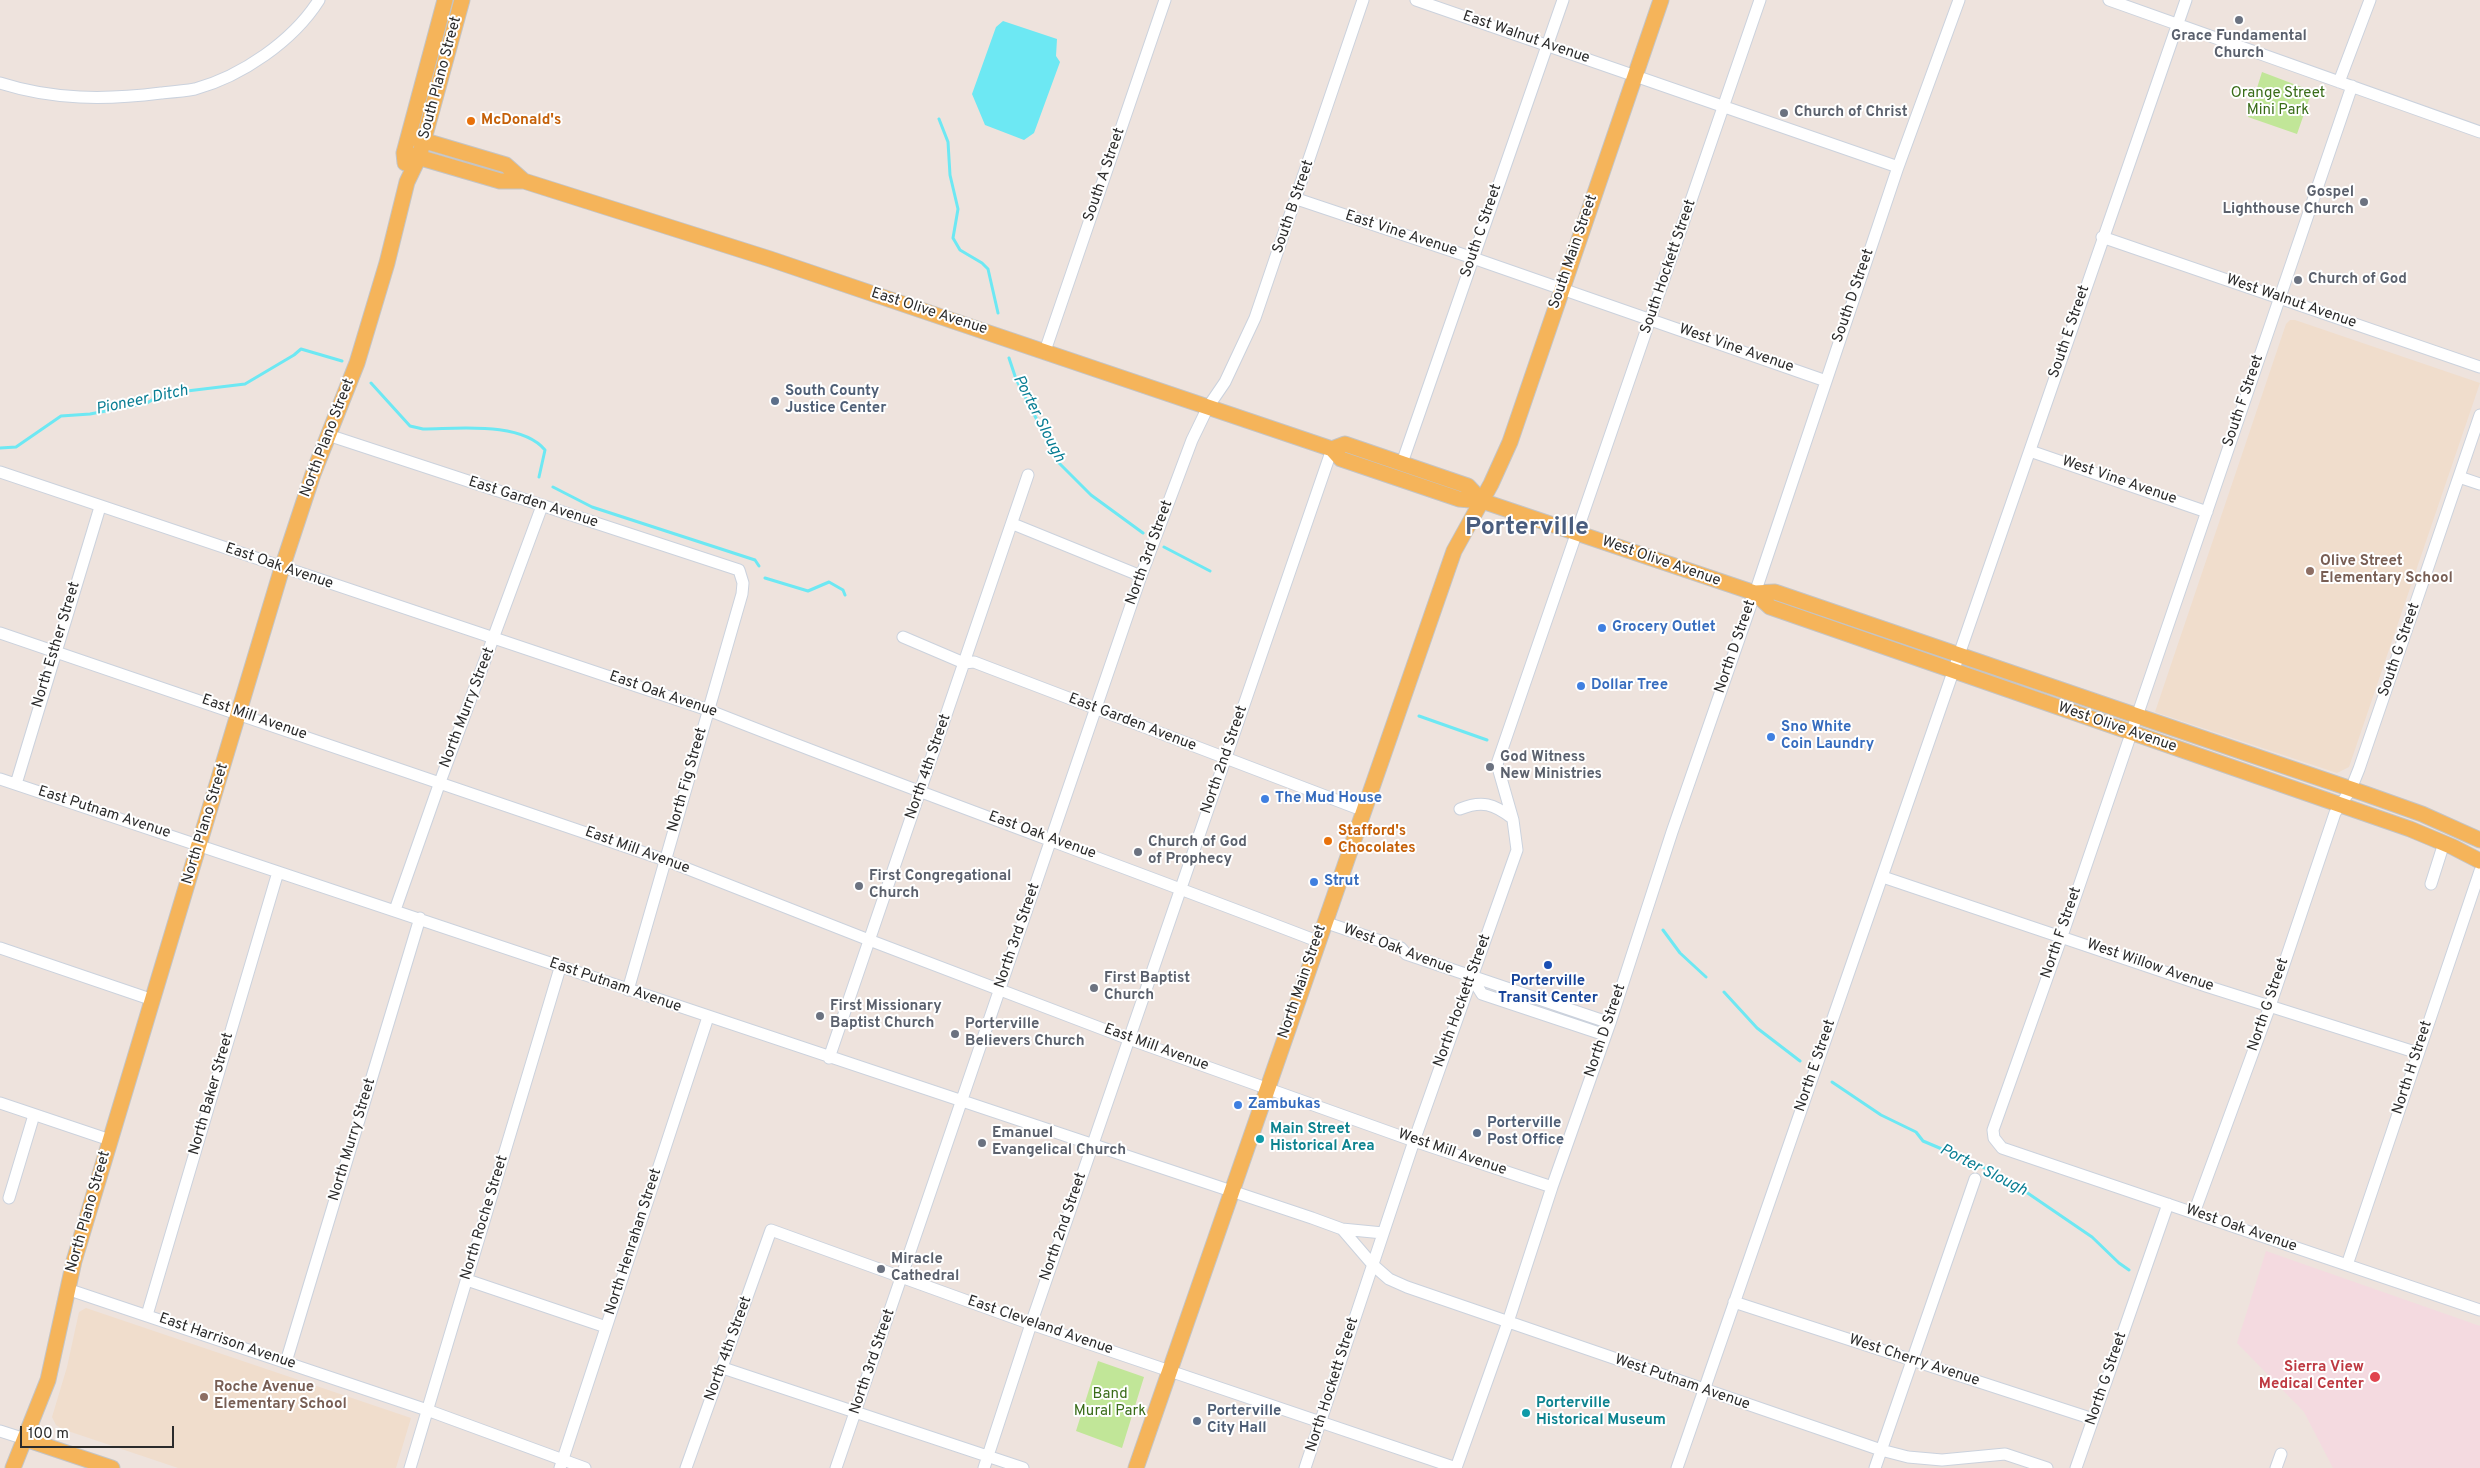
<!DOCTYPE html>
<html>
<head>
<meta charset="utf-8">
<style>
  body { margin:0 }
  #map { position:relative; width:2480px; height:1468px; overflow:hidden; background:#eee3dd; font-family:Overpass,sans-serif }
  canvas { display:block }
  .scale { position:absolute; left:20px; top:1426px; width:154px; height:22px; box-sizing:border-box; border:2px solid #2b2b2b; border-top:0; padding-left:6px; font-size:15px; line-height:18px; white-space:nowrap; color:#2b2b2b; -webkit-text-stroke:4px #fff; paint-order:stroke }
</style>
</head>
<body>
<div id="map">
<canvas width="2480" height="1468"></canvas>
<div class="scale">100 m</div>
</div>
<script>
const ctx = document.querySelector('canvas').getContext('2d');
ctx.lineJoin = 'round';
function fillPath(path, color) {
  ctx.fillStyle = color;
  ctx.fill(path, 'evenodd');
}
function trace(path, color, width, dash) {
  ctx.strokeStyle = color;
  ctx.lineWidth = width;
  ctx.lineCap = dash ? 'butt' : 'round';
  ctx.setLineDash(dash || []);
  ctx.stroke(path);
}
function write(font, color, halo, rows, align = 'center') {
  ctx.font = font + ' Overpass,sans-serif';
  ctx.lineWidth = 4;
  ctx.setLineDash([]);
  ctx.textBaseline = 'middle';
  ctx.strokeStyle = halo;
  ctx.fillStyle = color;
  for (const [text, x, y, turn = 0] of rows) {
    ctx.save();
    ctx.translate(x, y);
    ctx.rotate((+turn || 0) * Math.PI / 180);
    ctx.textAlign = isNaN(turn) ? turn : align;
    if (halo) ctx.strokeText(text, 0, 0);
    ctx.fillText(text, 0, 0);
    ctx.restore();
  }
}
fillPath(new Path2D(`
  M2290 320H2295L2480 383 2349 767 2337 773 2155 712 2286 324Z
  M86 1308 411 1418 396 1468H178L62 1429 56 1425 52 1417 67 1367 79 1312Z`), '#f0ddcc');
fillPath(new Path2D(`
  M2266 1251 2480 1326V1468H2333L2304 1412 2237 1343Z`), '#f4dae0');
fillPath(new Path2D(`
  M2262 72 2312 91 2297 134 2248 117Z
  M1098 1361 1144 1377 1122 1448 1076 1431Z`), '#c1e698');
fillPath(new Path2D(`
  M1003 21 1057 39 1056 56 1060 62 1034 133 1024 140 985 125 972 94 996 27Z`), '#6de8f3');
trace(new Path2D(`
  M939 119 948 142 950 175 958 209 953 238 960 250 982 263 988 269 998 313
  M1009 358 1016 379 1059 463 1091 495 1143 533
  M371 383 410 426 423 429C458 429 521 421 545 450L539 477
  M0 448 16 447 61 416 90 414 138 405 147 403 162 394 245 384 294 355 301 349 342 361
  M553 487 592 507 755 560 759 566
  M1164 547 1210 571
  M765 578 808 591 829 582 843 590 845 595
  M1419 716 1487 740
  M1663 930 1680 953 1706 977
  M1724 992 1757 1028 1800 1061
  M1832 1082 1881 1115 1916 1132 1923 1141 1975 1163 2010 1181 2092 1237 2119 1263 2129 1270`), '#6de8f3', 3);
const minor = new Path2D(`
  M1416 0 1898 167
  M2109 0 2480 132
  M2339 82 2370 0
  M0 83C53 100 106 100 161 93 172 92 184 91 195 89 242 76 293 41 319 0
  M2352 86 2062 936 1993 1130 1994 1138 2002 1148 2480 1310
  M1297 199 1473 258 1826 381
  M2102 237 2480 367
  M1045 351 1165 0
  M328 435 739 570 743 583 742 594 628 990
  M2030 451 2207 512
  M1402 463 1563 0
  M0 472 708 710C910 790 1115 863 1317 941
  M2459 477 2480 484
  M1013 524 1141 576
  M0 633 665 860 869 940 1129 1039 1414 1141 1552 1187
  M903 637 964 663 974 662 1362 810
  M0 779 1312 1218 1342 1229 1373 1265 1389 1279 1407 1287 1881 1450 1908 1457 1942 1460 2005 1454 2047 1468
  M16 784 100 507
  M1460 809C1482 800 1494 804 1512 818
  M1883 877 2206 986 2418 1053
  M2431 884 2444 843
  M395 910 440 782 542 506
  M1324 922 1401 948 1406 954 1610 1023
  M0 948 153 1000
  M1472 978 1482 994 1605 1035
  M829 1058 1028 475
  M0 1103 110 1140
  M9 1198 34 1115
  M2194 1213 2270 1006 2335 813 2351 789 2359 769 2480 415
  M1342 1229 1383 1233
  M2347 1265 2480 871
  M467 1280 606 1327
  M67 1289 427 1410 585 1468
  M1734 1302 2093 1419
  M147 1315 278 872
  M286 1362 420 918
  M723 1368 1023 1468
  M0 1431 25 1439
  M410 1468 560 968
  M560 1468 708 1017
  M686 1468 771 1230 1031 1324 1456 1468
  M836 1468 1141 576 1192 440 1208 407 1225 382 1255 318 1363 0
  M984 1468 1031 1324 1332 449
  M1305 1468 1414 1141 1517 850 1513 820 1497 764 1760 0
  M1456 1468 1508 1322 1552 1187 1610 1023 1672 832 1755 593 1898 167 1959 0
  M1677 1468 2186 0
  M1875 1468 1975 1179
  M2076 1468 2168 1204
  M2276 1468 2281 1454`);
const major = new Path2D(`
  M415 138 506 165 524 181
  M404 153 500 181H524L770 259 1332 449 1341 459 1459 499 1482 501 1755 593 1775 592 2363 793 2422 814 2480 840
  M405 163 404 153 445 0
  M1332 449 1345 444 1468 486 1482 501
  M1755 593 1770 607 2410 829 2453 847 2480 861
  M25 1439 112 1468
  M13 1468 48 1380 74 1261 282 568 313 474 357 363 387 263 407 182 419 157 462 0
  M1136 1468 1454 551 1491 484 1510 442 1661 0`);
trace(minor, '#cbd2dd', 13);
trace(major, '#c4c4c4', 17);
trace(minor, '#fff', 11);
trace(major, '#f5b45a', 15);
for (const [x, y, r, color] of [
  [2239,20,5,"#6b7280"],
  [1784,113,5,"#6b7280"],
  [471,121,5,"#e8710a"],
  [2364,202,5,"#6b7280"],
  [2298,280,5,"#6b7280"],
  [775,401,5,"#5c6f8a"],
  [2310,571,5,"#8d6e63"],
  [1602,628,5,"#3f7fe0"],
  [1581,686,5,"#3f7fe0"],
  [1771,737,5,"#3f7fe0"],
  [1490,767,5,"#6b7280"],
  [1265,799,5,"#3f7fe0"],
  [1328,841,5,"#e8710a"],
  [1138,852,5,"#6b7280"],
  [1314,882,5,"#3f7fe0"],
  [859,886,5,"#6b7280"],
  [1548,965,5,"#1a4fb4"],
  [1094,988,5,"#6b7280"],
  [820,1016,5,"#6b7280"],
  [955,1034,5,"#6b7280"],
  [1238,1105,5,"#3f7fe0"],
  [1477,1133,5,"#5c6f8a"],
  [1260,1139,5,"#0f9aa8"],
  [982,1143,5,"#6b7280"],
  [881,1269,5,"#6b7280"],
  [2375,1377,6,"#e0444e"],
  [204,1397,5,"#8d6e63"],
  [1526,1413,5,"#0f9aa8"],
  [1197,1421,5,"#5c6f8a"]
]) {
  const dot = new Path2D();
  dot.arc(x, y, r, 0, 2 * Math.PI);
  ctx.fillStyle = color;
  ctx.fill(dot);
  trace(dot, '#fff', 2);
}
write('bold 15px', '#5b616d', '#fff', [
  ["Grace Fundamental",2239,37,"center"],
  ["Church",2239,54,"center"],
  ["Church of Christ",1794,113],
  ["Gospel",2354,193,"right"],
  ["Lighthouse Church",2354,210,"right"],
  ["Church of God",2308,280],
  ["God Witness",1500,758],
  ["New Ministries",1500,775],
  ["Church of God",1148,843],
  ["of Prophecy",1148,860],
  ["First Congregational",869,877],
  ["Church",869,894],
  ["First Baptist",1104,979],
  ["Church",1104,996],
  ["First Missionary",830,1007],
  ["Baptist Church",830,1024],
  ["Porterville",965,1025],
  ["Believers Church",965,1042],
  ["Emanuel",992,1134],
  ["Evangelical Church",992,1151],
  ["Miracle",891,1260],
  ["Cathedral",891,1277]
], 'left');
write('15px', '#2b2b2b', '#fff', [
  ["East Walnut Avenue",1526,38,19],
  ["South Plano Street",441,78,-75],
  ["South A Street",1105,175,-71],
  ["South B Street",1294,207,-71],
  ["South C Street",1482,231,-71],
  ["East Vine Avenue",1401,234,18],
  ["South Main Street",1574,252,-71],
  ["South Hockett Street",1669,267,-71],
  ["South D Street",1854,296,-71],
  ["West Walnut Avenue",2291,302,19],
  ["East Olive Avenue",929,312,18],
  ["South E Street",2070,332,-71],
  ["West Vine Avenue",1736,349,19],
  ["South F Street",2244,401,-71],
  ["North Plano Street",328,438,-69],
  ["West Vine Avenue",2119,481,19],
  ["East Garden Avenue",533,503,18],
  ["North 3rd Street",1150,553,-70],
  ["West Olive Avenue",1661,562,19],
  ["East Oak Avenue",279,567,19],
  ["North Esther Street",57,645,-73],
  ["North D Street",1736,647,-71],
  ["South G Street",2400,650,-71],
  ["East Oak Avenue",663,695,19],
  ["North Murry Street",468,708,-69],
  ["East Mill Avenue",254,718,19],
  ["East Garden Avenue",1132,723,21],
  ["West Olive Avenue",2117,728,19],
  ["North 2nd Street",1225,760,-71],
  ["North 4th Street",929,767,-71],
  ["North Fig Street",688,780,-74],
  ["East Putnam Avenue",104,813,18],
  ["North Plano Street",206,824,-73],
  ["East Oak Avenue",1042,836,20],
  ["East Mill Avenue",637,851,20],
  ["North F Street",2062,933,-71],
  ["North 3rd Street",1018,936,-71],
  ["West Oak Avenue",1398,950,21],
  ["West Willow Avenue",2150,966,19],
  ["North Main Street",1303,982,-71],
  ["East Putnam Avenue",615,986,19],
  ["North Hockett Street",1463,1001,-70],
  ["North G Street",2269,1005,-71],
  ["North D Street",1606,1031,-71],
  ["East Mill Avenue",1156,1048,20],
  ["North E Street",1816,1066,-71],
  ["North H Street",2413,1068,-72],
  ["North Baker Street",212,1094,-74],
  ["North Murry Street",353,1140,-73],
  ["West Mill Avenue",1452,1153,19],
  ["North Plano Street",89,1212,-74],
  ["North Roche Street",485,1218,-73],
  ["North 2nd Street",1064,1227,-71],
  ["West Oak Avenue",2241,1229,19],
  ["North Henrahan Street",634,1242,-72],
  ["East Cleveland Avenue",1040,1326,19],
  ["East Harrison Avenue",227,1342,19],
  ["North 4th Street",729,1349,-70],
  ["West Cherry Avenue",1914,1361,18],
  ["North 3rd Street",873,1362,-71],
  ["North G Street",2107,1379,-71],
  ["West Putnam Avenue",1682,1383,19],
  ["North Hockett Street",1333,1385,-72]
]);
write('15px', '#396c18', '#fff', [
  ["Orange Street",2278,94],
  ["Mini Park",2278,111],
  ["Band",1110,1395],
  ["Mural Park",1110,1412]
]);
write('bold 15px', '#c56008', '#fff', [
  ["McDonald's",481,121],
  ["Stafford's",1338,832],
  ["Chocolates",1338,849]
], 'left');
write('bold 15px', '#4e5e75', '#fff', [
  ["South County",785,392],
  ["Justice Center",785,409],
  ["Porterville",1487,1124],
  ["Post Office",1487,1141],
  ["Porterville",1207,1412],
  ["City Hall",1207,1429]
], 'left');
write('bold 15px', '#785e54', '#fff', [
  ["Olive Street",2320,562],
  ["Elementary School",2320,579],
  ["Roche Avenue",214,1388],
  ["Elementary School",214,1405]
], 'left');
write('bold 15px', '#366cbe', '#fff', [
  ["Grocery Outlet",1612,628],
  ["Dollar Tree",1591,686],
  ["Sno White",1781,728],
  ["Coin Laundry",1781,745],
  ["The Mud House",1275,799],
  ["Strut",1324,882],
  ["Zambukas",1248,1105]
], 'left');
write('bold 15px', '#164399', '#fff', [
  ["Porterville",1548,982],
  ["Transit Center",1548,999]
]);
write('bold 15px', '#0d838f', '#fff', [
  ["Main Street",1270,1130],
  ["Historical Area",1270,1147],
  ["Porterville",1536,1404],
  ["Historical Museum",1536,1421]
], 'left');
write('bold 15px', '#be3a42', '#fff', [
  ["Sierra View",2364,1368],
  ["Medical Center",2364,1385]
], 'right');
write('italic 16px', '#0a7e94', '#fff', [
  ["Pioneer Ditch",142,401,-12],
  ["Porter Slough",1038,419,63],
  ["Porter Slough",1983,1171,27]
]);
write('bold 25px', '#4a5d7e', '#fff', [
  ["Porterville",1527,529]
]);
</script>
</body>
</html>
